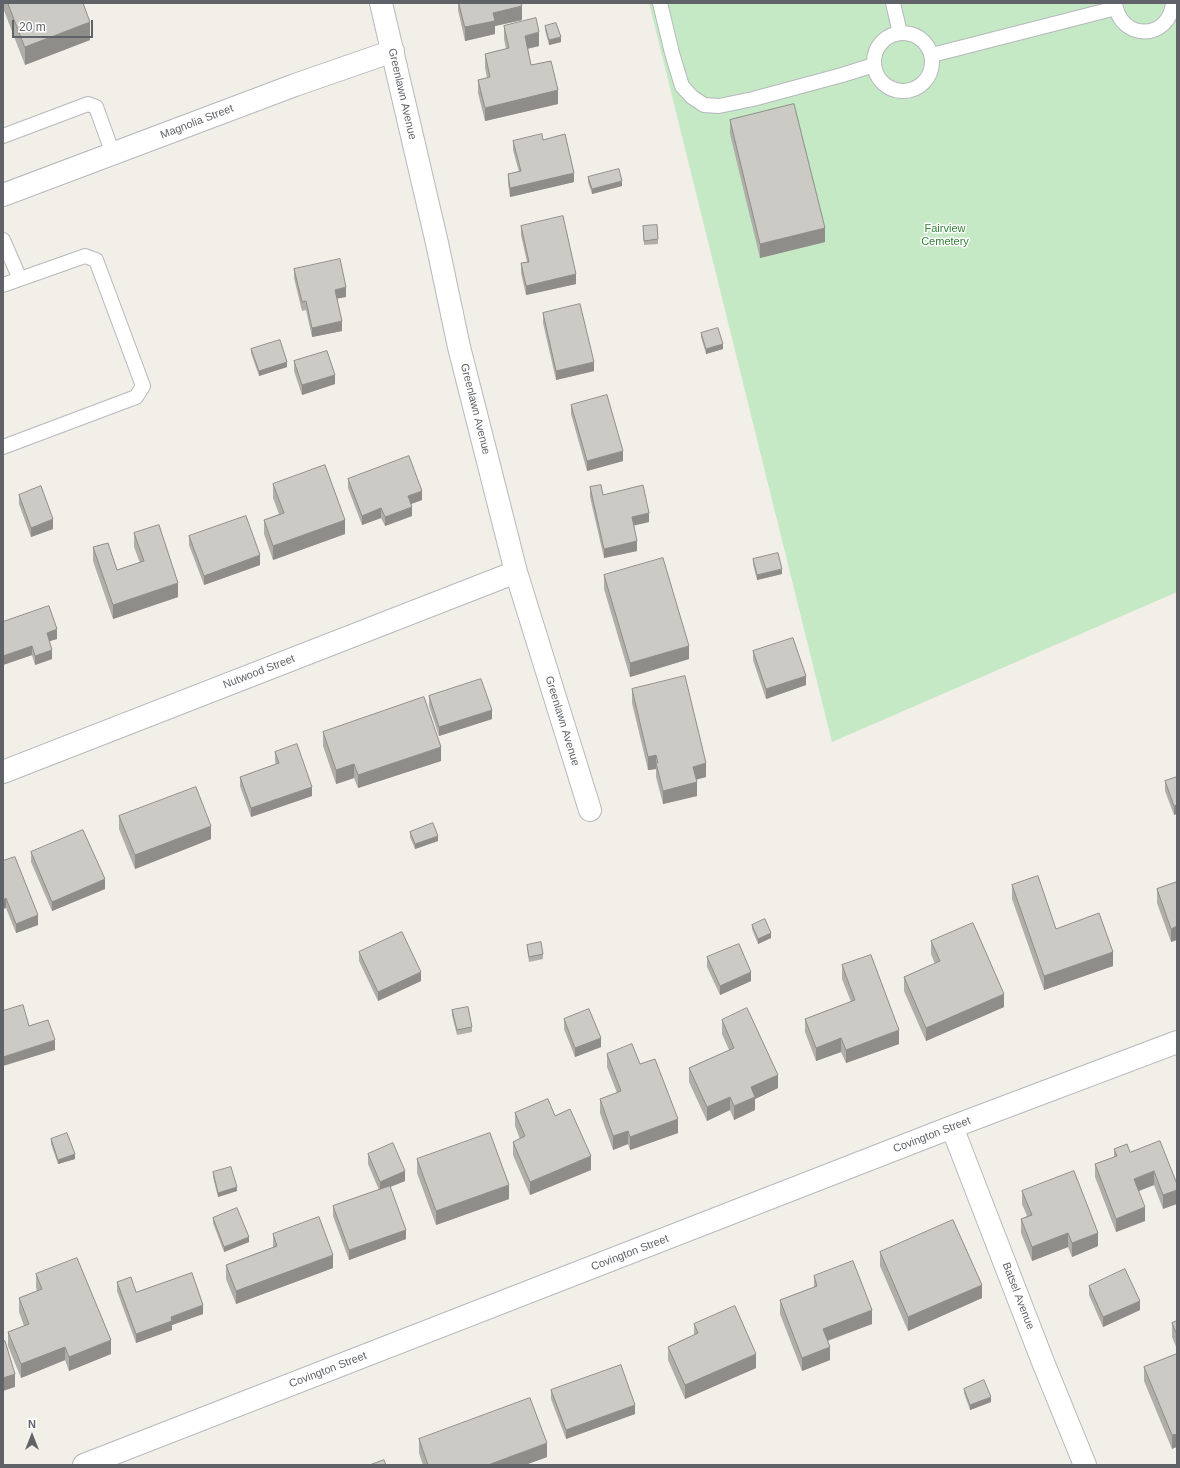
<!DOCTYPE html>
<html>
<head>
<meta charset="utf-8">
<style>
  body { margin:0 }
  #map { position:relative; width:1180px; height:1468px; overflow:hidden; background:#f1efe8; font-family:Arial,sans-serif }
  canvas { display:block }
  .frame { position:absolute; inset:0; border:4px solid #5f6368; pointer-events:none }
  .north { position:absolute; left:12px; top:1416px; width:40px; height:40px; -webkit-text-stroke:3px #fff; paint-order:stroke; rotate:0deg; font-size:11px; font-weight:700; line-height:16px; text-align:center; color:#5f6368 }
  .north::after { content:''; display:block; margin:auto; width:14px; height:18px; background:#5f6368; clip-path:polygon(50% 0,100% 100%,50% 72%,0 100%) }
  .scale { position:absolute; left:12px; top:20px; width:81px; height:18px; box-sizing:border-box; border:2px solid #5f6368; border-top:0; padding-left:5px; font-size:12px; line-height:14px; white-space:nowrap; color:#5f6368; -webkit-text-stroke:3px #fff; paint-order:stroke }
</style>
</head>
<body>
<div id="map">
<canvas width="1180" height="1468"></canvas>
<div class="frame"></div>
<div class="north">N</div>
<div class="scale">20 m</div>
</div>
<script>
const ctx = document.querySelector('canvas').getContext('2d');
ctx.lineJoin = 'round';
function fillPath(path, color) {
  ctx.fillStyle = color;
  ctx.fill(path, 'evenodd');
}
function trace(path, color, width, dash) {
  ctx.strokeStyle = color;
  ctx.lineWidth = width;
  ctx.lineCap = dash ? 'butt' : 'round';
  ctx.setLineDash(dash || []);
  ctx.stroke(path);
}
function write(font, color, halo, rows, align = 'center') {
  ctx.font = font + ' Arial,sans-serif';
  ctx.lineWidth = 3;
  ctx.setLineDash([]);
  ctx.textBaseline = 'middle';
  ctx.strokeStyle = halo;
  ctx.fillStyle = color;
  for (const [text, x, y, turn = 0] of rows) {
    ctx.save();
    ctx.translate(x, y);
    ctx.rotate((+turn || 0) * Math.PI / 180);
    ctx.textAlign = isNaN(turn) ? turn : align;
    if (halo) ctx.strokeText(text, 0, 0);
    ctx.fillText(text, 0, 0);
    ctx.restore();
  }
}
fillPath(new Path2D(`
  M649 3H1177V592L832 742Z`), '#c5e8c5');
const lane = new Path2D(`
  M660 3 672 53 682 86 692 97 704 105 719 106 753 99 842 75 874 65
  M893 3 900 33
  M1115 3C1120 41 1169 41 1173 3
  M874 62a29 29 0 1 1 58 0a29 29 0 1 1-58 0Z
  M932 55 1116 8
  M3 136 88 104 96 107 113 154
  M3 240 20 279 85 256 96 260 143 386 136 397 3 447
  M3 285 20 279`);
const street = new Path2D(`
  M381 3 437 243 459 347 516 572 590 810
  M3 195 295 85 393 51
  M3 772 516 572
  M952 1127 1043 1362 1085 1465
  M84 1465 952 1127 1177 1042`);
trace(lane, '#b5b8bc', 16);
trace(street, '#b5b8bc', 24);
trace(lane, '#fff', 14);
trace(street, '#fff', 22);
fillPath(new Path2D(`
  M3 3H83L90 40 25 65 3 8Z
  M458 3H521L522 20 495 26V34L465 41 458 10Z
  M504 26 539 46 528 49 531 65 558 104 485 121 478 93V80L487 78 485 68V54L506 49 504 39Z
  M545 26 561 42 549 45 545 30Z
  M730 120 825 242 760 258 730 134Z
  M543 140 574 182 510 197 508 184V174L519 172 513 150V141Z
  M588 177 622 186 592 194 588 182Z
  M521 226 576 284 526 295 521 273V263L527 262 521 235Z
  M643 226 658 239V244L644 245Z
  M294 269 346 297 337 298 342 331 312 337 306 310 302 311 294 278Z
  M543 313 594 371 556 380 543 323Z
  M701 333 723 349 706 354 701 337Z
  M251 349 287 367 259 376 251 353Z
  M294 361 335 384 302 395 294 371Z
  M571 405 623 461 587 471 571 414Z
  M348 479 422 500 411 504 412 516 385 526 381 518 362 525 348 488Z
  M273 484 345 534 273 560 264 534V520L279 514 273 498Z
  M590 487 649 522 634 525 637 551 604 558 590 497Z
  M19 495 53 529 31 537 19 504Z
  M134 533 178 597 113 619 93 561V547L117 570 140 563 134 547Z
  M189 536 260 565 204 585 189 545Z
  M753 559 782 574 757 580 753 564Z
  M604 575 689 659 630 677 604 589Z
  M3 622 57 639 49 641 52 659 35 665 32 655 3 665Z
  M753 651 806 685 766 699 753 660Z
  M632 689 706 777 696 780 697 796 663 804 656 777V769L648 770 632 703Z
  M429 696 492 719 439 736 429 706Z
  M323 732 441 761 358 788 354 778 336 784 323 746Z
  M275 752 312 796 251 817 240 786V777L276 765 275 761Z
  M1177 777 1174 815 1165 791V781Z
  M119 816 211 839 135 869 119 829Z
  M410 832 438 841 415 849 410 837Z
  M31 852 105 889 52 911 31 862Z
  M3 861 38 925 16 933 6 908Z
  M1177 882 1171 942 1157 903V889Z
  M1012 885 1056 929 1113 966 1044 990 1012 899Z
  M752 925 771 938 758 944 752 929Z
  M931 941 1004 1007 926 1041 904 991V977L935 964 931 954Z
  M527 945 543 954V959L529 962 527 949Z
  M359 952 421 981 378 1001 359 961Z
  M707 957 751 981 720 995 707 967Z
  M842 965 899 1044 846 1063 841 1052 816 1061 805 1032V1019L851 1002 842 979Z
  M452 1010 472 1027V1032L457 1035 452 1015Z
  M564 1019 601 1047 575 1057 564 1029Z
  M722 1020 778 1088 755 1099V1110L734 1120 730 1110 707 1121 689 1082V1068L729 1050 722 1034Z
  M607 1054 640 1064 678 1133 630 1150 628 1144 613 1150 600 1113V1099L617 1093 607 1067Z
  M515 1113 555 1116 591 1170 530 1195 513 1155V1142L520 1139 515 1126Z
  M51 1139 75 1159 58 1164 51 1144Z
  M1114 1149 1130 1152 1177 1184 1163 1209 1154 1185 1138 1191 1145 1221 1116 1232 1095 1177V1164L1114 1157Z
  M368 1154 405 1181 390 1187 406 1239 349 1260 333 1216V1206L379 1190 368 1164Z
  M417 1159 509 1199 436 1225 417 1173Z
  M213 1172 237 1191 218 1197 213 1177Z
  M1022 1191 1098 1246 1072 1257 1068 1247 1032 1261 1021 1233V1219L1027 1216 1022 1204Z
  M213 1218 249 1242 224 1252 213 1223Z
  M273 1234 333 1268 236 1304 226 1279V1265L273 1247Z
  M880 1252 982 1298 908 1331 880 1266Z
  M36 1274 111 1354 69 1371 65 1360 21 1378 8 1346V1332L24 1326 19 1312V1298L37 1291 36 1288Z
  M814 1276 872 1324 828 1341 830 1360 802 1371 780 1314V1300L814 1287Z
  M117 1282 136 1292 203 1314 172 1325V1330L136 1343 117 1291Z
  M1089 1286 1140 1310 1103 1327 1089 1295Z
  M1177 1321V1349L1172 1337V1323Z
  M694 1324 756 1368 685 1399 668 1360V1347L694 1335Z
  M1177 1354 1172 1449 1144 1381V1367Z
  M964 1389 991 1402 970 1410 964 1393Z
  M551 1390 635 1414 566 1439 551 1399Z
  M419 1439 547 1457 525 1465H423L419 1453Z`), '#afaea9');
fillPath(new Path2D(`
  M522 6V20L495 26V34L465 41V27L493 13Z
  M90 22V40L25 65V47Z
  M539 32V46L525 49V36Z
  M561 37V42L549 45V40Z
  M558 90V104L485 121V108Z
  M574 173V182L510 197V188Z
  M622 181V186L592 194V189Z
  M825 228V242L760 258V244Z
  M576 274V284L526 295V286Z
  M346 287V297L335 299V290Z
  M342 321V331L312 337V328Z
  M723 344V349L706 354V349Z
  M287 362V367L259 376V371Z
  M594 362V371L556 380V371Z
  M335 375V384L302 395V385Z
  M623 451V461L587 471V461Z
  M422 491V500L408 505V496Z
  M412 507V516L385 526V517Z
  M381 508V518L362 525V516Z
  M649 513V522L632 526V517Z
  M53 519V529L31 537V528Z
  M345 520V534L273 560V546Z
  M637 541V551L604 558V549Z
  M260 555V565L204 585V576Z
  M782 569V574L757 580V575Z
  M178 583V597L113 619V605Z
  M57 629V639L47 642V633Z
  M32 646V655L3 665V656Z
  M689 646V659L630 677V663Z
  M52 650V659L35 665V656Z
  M806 676V685L766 699V689Z
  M492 710V719L439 736V727Z
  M441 747V761L358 788V775Z
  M656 755V769L648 770V757Z
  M706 763V777L693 780V767Z
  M354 764V778L336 784V770Z
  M697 782V796L663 804V791Z
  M312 787V796L251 817V808Z
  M1177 805V814L1174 815V806Z
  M211 826V839L135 869V855Z
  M438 836V841L415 849V844Z
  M105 879V889L52 911V902Z
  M6 898V908L3 909V900Z
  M38 915V925L16 933V924Z
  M1177 926V940L1171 942V929Z
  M771 933V938L758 944V939Z
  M1113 952V966L1044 990V976Z
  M421 972V981L378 1001V992Z
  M751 972V981L720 995V986Z
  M1004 994V1007L926 1041V1028Z
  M899 1030V1044L846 1063V1050Z
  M601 1038V1047L575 1057V1048Z
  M841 1038V1052L816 1061V1048Z
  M55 1040V1050L3 1066V1057Z
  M778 1075V1088L755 1099V1110L734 1120V1106L751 1087Z
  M730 1097V1110L707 1121V1107Z
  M678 1119V1133L630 1150V1137Z
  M628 1131V1144L613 1150V1136Z
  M75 1154V1159L58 1164V1160Z
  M591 1156V1170L530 1195V1182Z
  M405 1171V1181L380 1191V1182Z
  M1154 1171V1185L1134 1193V1179Z
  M509 1185V1199L436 1225V1211Z
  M237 1187V1191L218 1197V1193Z
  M1177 1190V1204L1163 1209V1195Z
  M1145 1207V1221L1116 1232V1219Z
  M406 1230V1239L349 1260V1250Z
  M1068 1233V1247L1032 1261V1247Z
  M1098 1233V1246L1072 1257V1243Z
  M249 1237V1242L224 1252V1247Z
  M333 1255V1268L236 1304V1291Z
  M982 1285V1298L908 1331V1317Z
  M1140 1301V1310L1103 1327V1317Z
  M203 1305V1314L172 1325V1330L136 1343V1334L171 1317Z
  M872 1310V1324L823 1342V1329Z
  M111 1340V1354L69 1371V1357Z
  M65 1347V1360L21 1378V1364Z
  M830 1347V1360L802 1371V1358Z
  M756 1354V1368L685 1399V1385Z
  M15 1374V1387L3 1391V1378Z
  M991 1397V1402L970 1410V1405Z
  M635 1405V1414L566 1439V1430Z
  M1177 1434V1447L1172 1449V1435Z
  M547 1443V1457L525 1465H488Z`), '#8f8d8a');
const building = new Path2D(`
  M8 3H83L90 22 25 47Z
  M459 3H521L522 6 493 13 495 21 465 27Z
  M536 18 539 32 525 36 531 65 551 61 558 90 485 108 478 80 490 77 485 54 509 48 504 26Z
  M556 23 561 37 549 40 545 26Z
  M794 104 825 228 760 244 730 120Z
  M542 134 543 140 565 134 574 173 510 188 508 174 521 171 513 141Z
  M619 169 622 181 592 189 588 177Z
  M563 216 576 274 526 286 521 263 529 262 521 226Z
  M657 225 658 239 644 241 643 226Z
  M340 259 346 287 335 290 342 321 312 328 306 301 302 302 294 269Z
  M580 304 594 362 556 371 543 313Z
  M718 328 723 344 706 349 701 333Z
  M280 340 287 362 259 371 251 349Z
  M327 351 335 375 302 385 294 361Z
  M607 395 623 451 587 461 571 405Z
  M409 456 422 491 408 496 412 507 385 517 381 508 362 516 348 479Z
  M325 465 345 520 273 546 264 520 284 513 273 484Z
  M601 485 603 495 643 485 649 513 632 517 637 541 604 549 590 487Z
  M41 486 53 519 31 528 19 495Z
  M246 516 260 555 204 576 189 536Z
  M159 525 178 583 113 605 93 547 108 543 117 570 144 561 134 533Z
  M778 553 782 569 757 575 753 559Z
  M663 558 689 646 630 663 604 575Z
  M49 606 57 629 47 633 52 650 35 656 32 646 3 656V622Z
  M793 638 806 676 766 689 753 651Z
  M685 676 706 763 693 767 697 782 663 791 656 763H658L656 755 648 757 632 689Z
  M481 679 492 710 439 727 429 696Z
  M424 697 441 747 358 775 354 764 336 770 323 732Z
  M297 744 312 787 251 808 240 777 279 763 275 752Z
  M1177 777V805L1174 806 1165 781Z
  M196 787 211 826 135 855 119 816Z
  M433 823 438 836 415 844 410 832Z
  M83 830 105 879 52 902 31 852Z
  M15 857 38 915 16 924 6 898 3 900V861Z
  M1038 876 1056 929 1099 913 1113 952 1044 976 1012 885Z
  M1177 882V926L1171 929 1157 889Z
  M765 919 771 933 758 939 752 925Z
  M973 923 1004 994 926 1028 904 977 940 961 931 941Z
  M402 932 421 972 378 992 359 952Z
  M541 942 543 954 529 957 527 945Z
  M739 944 751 972 720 986 707 957Z
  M871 955 899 1030 846 1050 841 1038 816 1048 805 1019 855 1000 842 965Z
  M23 1005 29 1026 48 1020 55 1040 3 1057V1011Z
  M468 1007 472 1027 457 1030 452 1010Z
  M747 1008 778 1075 751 1087 755 1097 734 1106 730 1097 707 1107 689 1068 734 1048 722 1020Z
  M589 1009 601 1038 575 1048 564 1019Z
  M632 1044 640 1064 655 1059 678 1119 630 1137 628 1131 613 1136 600 1099 621 1091 607 1054Z
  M548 1099 555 1116 570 1109 591 1156 530 1182 513 1142 525 1136 515 1113Z
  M67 1133 75 1154 58 1160 51 1139Z
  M490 1133 509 1185 436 1211 417 1159Z
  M1160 1141 1177 1184V1190L1163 1195 1154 1171 1134 1179 1145 1207 1116 1219 1095 1164 1117 1156 1114 1149 1127 1144 1130 1152Z
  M393 1143 405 1171 380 1182 368 1154Z
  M231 1167 237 1187 218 1193 213 1172Z
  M1074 1171 1098 1233 1072 1243 1068 1233 1032 1247 1021 1219 1032 1215 1022 1191Z
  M390 1186 406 1230 349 1250 333 1206Z
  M237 1208 249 1237 224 1247 213 1218Z
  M319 1217 333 1255 236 1291 226 1265 277 1246 273 1234Z
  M953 1220 982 1285 908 1317 880 1252Z
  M77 1258 111 1340 69 1357 65 1347 21 1364 8 1332 29 1324 19 1298 42 1289 36 1274Z
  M853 1261 872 1310 823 1329 830 1347 802 1358 780 1300 817 1286 814 1276Z
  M1125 1269 1140 1301 1103 1317 1089 1286Z
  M192 1273 203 1305 171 1317 172 1321 136 1334 117 1282 131 1277 136 1292Z
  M735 1306 756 1354 685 1385 668 1347 698 1333 694 1324Z
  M1177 1321V1335L1172 1323Z
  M5 1341 15 1374 3 1378V1342Z
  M1177 1354V1434L1172 1435 1144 1367Z
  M621 1365 635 1405 566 1430 551 1390Z
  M984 1380 991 1397 970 1405 964 1389Z
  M530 1398 547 1443 488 1465H428L419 1439Z
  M384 1460 386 1465H370Z`);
fillPath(building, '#cccac5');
trace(building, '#8f8d8a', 1);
write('11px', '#5f6368', '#fff', [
  ["Greenlawn Avenue",402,94,77],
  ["Magnolia Street",197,122,-21],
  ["Greenlawn Avenue",475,409,76],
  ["Nutwood Street",259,672,-21],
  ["Greenlawn Avenue",562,721,73],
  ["Covington Street",932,1135,-21],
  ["Covington Street",630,1253,-21],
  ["Batsel Avenue",1018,1296,69],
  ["Covington Street",328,1370,-21]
]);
write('11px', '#348238', '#fff', [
  ["Fairview",945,229],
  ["Cemetery",945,242]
]);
</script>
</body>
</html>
